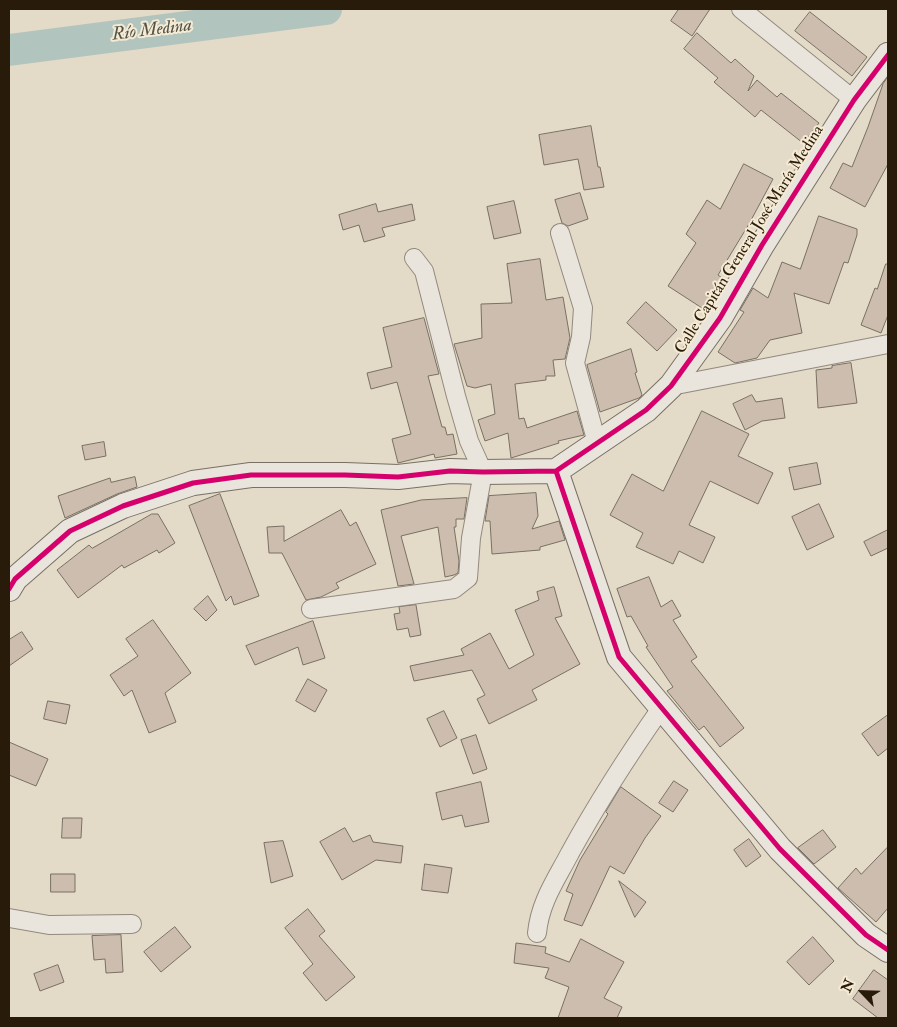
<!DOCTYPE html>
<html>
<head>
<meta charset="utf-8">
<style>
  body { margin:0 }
  #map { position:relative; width:897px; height:1027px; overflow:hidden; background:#e4dac8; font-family:"IM FELL Double Pica",serif }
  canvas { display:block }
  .frame { position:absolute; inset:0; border:10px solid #291b09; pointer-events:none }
  .north { position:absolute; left:837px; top:967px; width:50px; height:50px; -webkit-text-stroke:4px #f5ead4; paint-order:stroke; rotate:294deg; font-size:14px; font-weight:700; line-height:20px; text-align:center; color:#291b09 }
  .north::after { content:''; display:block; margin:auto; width:18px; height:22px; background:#291b09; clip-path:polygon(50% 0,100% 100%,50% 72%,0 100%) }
</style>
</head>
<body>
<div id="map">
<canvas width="897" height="1027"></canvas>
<div class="frame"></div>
<div class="north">N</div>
</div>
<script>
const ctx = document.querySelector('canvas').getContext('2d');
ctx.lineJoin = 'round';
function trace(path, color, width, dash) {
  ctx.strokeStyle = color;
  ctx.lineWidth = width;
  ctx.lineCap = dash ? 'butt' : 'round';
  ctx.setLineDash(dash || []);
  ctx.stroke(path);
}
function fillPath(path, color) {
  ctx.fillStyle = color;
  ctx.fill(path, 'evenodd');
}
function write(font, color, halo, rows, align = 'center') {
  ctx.font = font + ' "IM FELL Double Pica",serif';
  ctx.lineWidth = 4;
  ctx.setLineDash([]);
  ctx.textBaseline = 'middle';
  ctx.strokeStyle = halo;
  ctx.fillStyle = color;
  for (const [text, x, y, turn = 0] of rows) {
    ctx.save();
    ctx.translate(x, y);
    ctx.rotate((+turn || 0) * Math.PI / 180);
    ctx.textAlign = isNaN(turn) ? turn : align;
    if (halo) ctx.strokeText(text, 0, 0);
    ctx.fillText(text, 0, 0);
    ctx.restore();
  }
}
trace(new Path2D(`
  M9 50 326 9`), '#b2c4be', 32);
const building = new Path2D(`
  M679 9H710L692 36 671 21Z
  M810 12 867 57 852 76 795 31Z
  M697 33 731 63 735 59 754 76 748 91 757 80 777 97 781 93 819 123 803 143 761 110 755 117 714 82 718 78 684 49Z
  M888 77V164L865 207 830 188 843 163 852 167 868 127 883 84Z
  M591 126 598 167H600L604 187 584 190 578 159 544 165 539 135Z
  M744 164 773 179 749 224 718 275 722 278 702 308 668 286 696 243 686 234 707 200 720 209Z
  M580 193 588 219 568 226 562 223 555 200Z
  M514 201 521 233 494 239 487 207Z
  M376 204 378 212 412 204 415 220 382 228 385 236 364 242 359 225 343 230 339 215Z
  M819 216 857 229V235L848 263 844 262 829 304 794 293 802 333 770 340 757 358 735 363 718 352 744 312 740 310 753 288 768 298 782 262 800 269Z
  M540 259 546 300 563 297 570 338 565 359 553 360 555 376H546V380L515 384 519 419 524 418 527 428 577 411 584 435 558 441 559 443 511 458 508 433 485 441 478 420 495 414 491 384 475 388 467 386 454 344 482 338 481 304 512 303 507 264Z
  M886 264H888V315L881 333 861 325 875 288 877 289Z
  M646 302 677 330 657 351 627 323Z
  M424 318 439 374 428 376 442 427H445L447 435 453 434 457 454 435 458 434 454 398 463 392 439 411 434 397 382 371 389 367 373 392 367 383 328Z
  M631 349 637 372 635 373 642 395 639 398 600 412 587 365Z
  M851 363 857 403 818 408 816 370 832 368V366Z
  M752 395 756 402 782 398 785 418 762 421 745 430 733 404Z
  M702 411 749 434 738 456 773 473 758 504 710 481 689 525 715 537 703 563 679 551 673 564 636 547 643 533 610 515 632 474 663 491Z
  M104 442 106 456 85 460 82 446Z
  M817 463 821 484 794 490 789 468Z
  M135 477 137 487 117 494 65 518 58 496 110 478 111 482Z
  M536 493 538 516 532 529 559 521 565 540 540 547V550L492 554 490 521H485L489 496Z
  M220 494 259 596 234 605 231 596 226 601 189 506Z
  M467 498 464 519H456V527H454L459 561 458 573 454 575 445 577 438 527 401 536 414 584 398 586 381 510 421 500Z
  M819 504 834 537 807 550 792 517Z
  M341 510 350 526 356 522 376 564 336 583 339 588 321 597 306 600 282 553H269L267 527 284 526V541Z
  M152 514H158L175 543 159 553 157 550 124 568 122 565 78 598 57 570 89 545 92 548Z
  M888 530V548L871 556 864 542Z
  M649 577 661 607 672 600 681 616 673 620 697 657 691 661 744 728 720 747 704 726 699 730 667 691 673 687 646 647 648 646 631 616 627 617 617 589Z
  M554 587 562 616 555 618 580 664 532 690 537 700 489 724 477 699 485 695 472 670 414 681 410 666 464 655 461 649 490 633 509 669 534 655 515 610 539 600 537 592Z
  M208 596 217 610 206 621 194 609Z
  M416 605 421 635 410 637 408 628 397 630 394 614 400 613 399 607Z
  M153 620 191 673 165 693 176 722 149 733 132 690 124 696 110 675 138 656 126 639Z
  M313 621 325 658 303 665 298 647 255 665 246 646Z
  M22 632 33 649 9 666V640Z
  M308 679 327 690 315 712 296 701Z
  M48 701 70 705 66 724 44 719Z
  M444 711 457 738 440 747 427 719Z
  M888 715V748L878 756 862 734Z
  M476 735 487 769 473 774 461 740Z
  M9 742 48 759 36 786 9 775Z
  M674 781 688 790 673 812 659 803Z
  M481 782 489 822 465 827 462 815 442 820 436 793Z
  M621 787 661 816 645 838 624 874 610 866 582 926 564 920 573 894 566 891 580 860 608 814 606 812Z
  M63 818H82L81 838H62Z
  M345 828 353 842 370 835 373 842 403 846 401 863 376 860 342 880 320 842Z
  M823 830 836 847 814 864 798 848Z
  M749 839 761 856 746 867 734 850Z
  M283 841 293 876 271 883 264 843Z
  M888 847V908L876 922 838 888 856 868 861 874Z
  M425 864 452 868 448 893 422 890Z
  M51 874H75V892H51Z
  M619 881 646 902 635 917Z
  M308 909 325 931 319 936 355 977 326 1001 303 973 313 964 285 928Z
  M175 927 191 947 161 972 144 952Z
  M121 935 123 972 106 973 105 959 94 960 92 936Z
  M813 937 834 961 809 985 787 962Z
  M581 939 624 962 604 998 622 1007 617 1018H558L569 987 545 978 549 968 514 963 516 943 546 947 545 953 569 962Z
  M58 965 64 982 40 991 34 974Z
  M874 970 888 980V1018H878L853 999Z`);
fillPath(building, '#cdbdae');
trace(building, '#787064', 1);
const street = new Path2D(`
  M741 9 854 100
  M560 233 583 308 581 337 575 363 597 443
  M671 386 888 344
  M311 609 454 589 468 578 471 538 483 472 469 441 456 396 424 271 414 258
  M9 918 49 925 132 924
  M537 933C540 902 556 880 570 853 598 802 629 754 662 707`);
const secondary = new Path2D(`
  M556 471 619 657 780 849 866 935 888 950
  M9 589 15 579 70 531 123 506 193 483 251 475H345L398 477 450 471 483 472 556 471 646 410 671 386 720 318 762 245 854 100 888 55`);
trace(street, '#928a7e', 20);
trace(secondary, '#787064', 26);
trace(street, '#e9e4dc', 18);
trace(secondary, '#e9e4dc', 24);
trace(new Path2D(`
  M556 471 619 657 780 849 866 935 888 950
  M9 589 15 579 70 531 123 506 193 483 251 475H345L398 477 450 471 483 472 556 471 646 410 671 386 720 318 762 245 854 100 888 55`), '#d6006c', 5);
write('16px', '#291b09', '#f5ead4', [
  ["Calle Capitán General José María Medina",750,240,-58]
]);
write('italic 18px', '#525347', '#f5ead4', [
  ["Río Medina",152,31,-7]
]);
</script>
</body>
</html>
